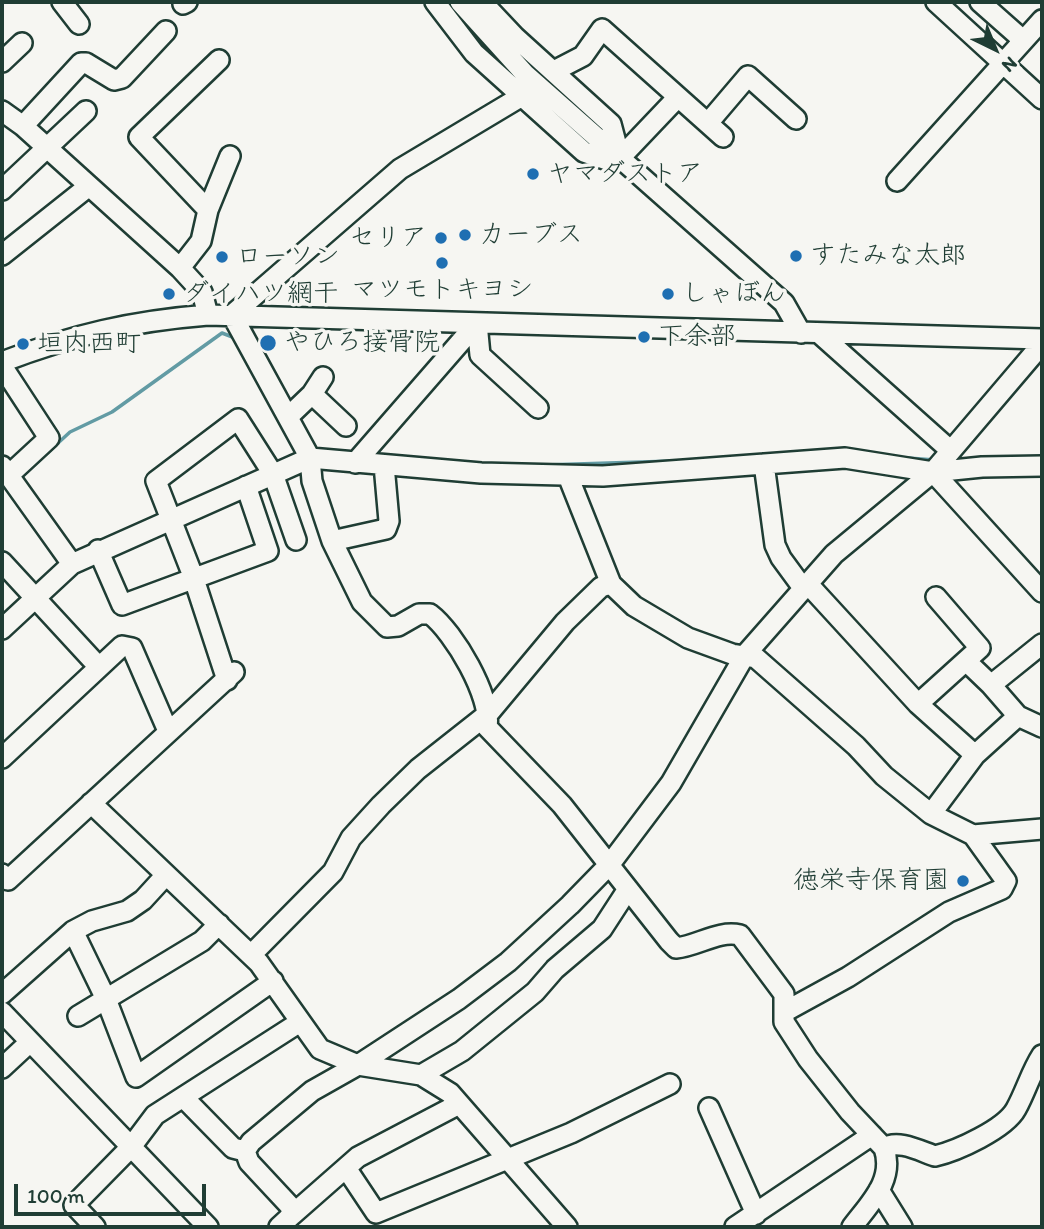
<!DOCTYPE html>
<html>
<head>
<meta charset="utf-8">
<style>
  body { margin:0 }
  #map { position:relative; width:1044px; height:1229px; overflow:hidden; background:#f6f6f2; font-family:Itim,sans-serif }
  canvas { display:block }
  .frame { position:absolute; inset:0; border:4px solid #1f3d34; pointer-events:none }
  .north { position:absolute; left:960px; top:14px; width:70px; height:70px; -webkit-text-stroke:5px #f6f6f2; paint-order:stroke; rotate:137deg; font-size:19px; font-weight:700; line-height:28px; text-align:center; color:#1f3d34 }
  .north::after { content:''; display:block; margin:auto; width:24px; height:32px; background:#1f3d34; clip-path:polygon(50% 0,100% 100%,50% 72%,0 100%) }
  .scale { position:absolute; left:14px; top:1184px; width:192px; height:32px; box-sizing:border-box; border:4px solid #1f3d34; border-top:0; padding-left:9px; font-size:21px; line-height:24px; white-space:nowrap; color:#1f3d34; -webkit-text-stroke:5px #f6f6f2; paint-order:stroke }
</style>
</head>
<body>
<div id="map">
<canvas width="1044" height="1229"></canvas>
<div class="frame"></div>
<div class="north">N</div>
<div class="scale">100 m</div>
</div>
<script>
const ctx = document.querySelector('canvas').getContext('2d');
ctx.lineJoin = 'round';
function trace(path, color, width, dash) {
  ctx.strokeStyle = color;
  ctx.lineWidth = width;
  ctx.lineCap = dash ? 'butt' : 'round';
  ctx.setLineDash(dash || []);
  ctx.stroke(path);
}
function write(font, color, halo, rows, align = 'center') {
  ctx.font = font + ' Itim,"Klee One",sans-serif';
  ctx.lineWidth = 7;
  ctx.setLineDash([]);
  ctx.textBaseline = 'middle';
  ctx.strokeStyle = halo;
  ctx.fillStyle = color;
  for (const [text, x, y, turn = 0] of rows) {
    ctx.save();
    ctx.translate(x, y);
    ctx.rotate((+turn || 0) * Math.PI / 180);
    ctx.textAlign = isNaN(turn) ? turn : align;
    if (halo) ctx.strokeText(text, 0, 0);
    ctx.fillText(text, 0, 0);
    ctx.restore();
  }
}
trace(new Path2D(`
  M908 458 935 460
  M544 465 673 461
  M19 479 70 432 112 412 222 333 235 338`), '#629ba4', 3.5);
const minor = new Path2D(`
  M62 2 79 24
  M435 2 474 53 584 152 610 161 620 158 678 97
  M460 2 525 74 784 303 801 333
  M482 2 515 37 611 124 620 158
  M936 2 1042 99
  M980 2 1023 40
  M183 4 187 2
  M2 62 22 43
  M554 71 583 56 602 29 723 137
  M522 96 400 169 232 315 310 458 312 481 332 541 362 602 387 627 398 626 419 614H430C454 632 492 697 487 727L562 805 669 941 676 948C698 946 718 930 740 935L784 994V1022L808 1059 850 1112 884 1148C895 1180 870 1203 852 1227
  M2 111 23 126 180 268 202 292 208 315
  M708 123 748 76 796 119
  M23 126 81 63H86L114 80 122 78 166 31
  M897 181 1042 20
  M2 190 86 111
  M208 210 139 137 219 60
  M2 255 89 186
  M180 268 201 241 208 210 230 156
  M477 323 480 355 538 408
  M820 334 950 450
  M2 362C72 335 132 321 208 315L1042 339
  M2 366 49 438 9 475
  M312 394 346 426
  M288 417 312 394 323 377
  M355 463 477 323
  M764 464 775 545 781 558 803 588
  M2 466 72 564
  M933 472 1042 592
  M568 476 611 584 634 606 688 638 732 654 756 658 856 746 884 776 931 814 973 835 1042 829
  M332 541 386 529 389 521 384 465
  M98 550 122 605 268 551 246 486
  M2 562 98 666
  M807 583 918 704 975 755
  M2 629 72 564 310 458 481 473 603 476 845 458 933 472 982 467 1042 466
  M966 661 991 685 1018 716
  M227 680 193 576 156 481 238 419 273 474 296 540
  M991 685 1042 644
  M918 704 980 648 936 597
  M2 758 122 646 132 648 168 731
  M91 803 259 963 320 1049 358 1065 421 1075 450 1093 567 1227
  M931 814 975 755 1018 716 1042 727
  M2 874 8 880 234 672
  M73 931 106 999 136 1077 273 981
  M251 955 333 872 351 838 381 805 418 769 489 713 565 622 601 587 611 584
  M2 994 73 931 92 921 127 911 143 900 165 876
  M786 1011 848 977 949 912 1002 889 1006 881 973 835
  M2 1012 208 1227
  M78 1016 202 941 219 924
  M2 1068 30 1042
  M421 1075 462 1051 535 992 555 969 602 929 628 889
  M184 1098 233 1148 245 1151
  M709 1108 756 1214
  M884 1148C898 1139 920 1151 935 1156 957 1151 1005 1129 1016 1109 1026 1091 1031 1072 1042 1055
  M346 1168 376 1213 571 1133 670 1084
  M879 1190 902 1227
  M292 1215 358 1157 459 1104
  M95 1227 74 1205 131 1147 155 1115 300 1022
  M279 1227 292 1215 290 1206 249 1162 245 1151 251 1142 312 1091 358 1065 459 999 508 962 570 905 610 864 671 783 745 655 834 554 933 472 1042 344
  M735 1227 872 1135`);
trace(minor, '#1f3d34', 24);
trace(minor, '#f6f6f2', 19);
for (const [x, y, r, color] of [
  [533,174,7,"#1f6fb2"],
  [465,235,7,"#1f6fb2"],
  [441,238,7,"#1f6fb2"],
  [796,256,7,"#1f6fb2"],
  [222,257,7,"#1f6fb2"],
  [442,263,7,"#1f6fb2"],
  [169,294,7,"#1f6fb2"],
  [668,294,7,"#1f6fb2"],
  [644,337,7,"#1f6fb2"],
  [268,343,9,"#1f6fb2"],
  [23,344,7,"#1f6fb2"],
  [963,881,7,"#1f6fb2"]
]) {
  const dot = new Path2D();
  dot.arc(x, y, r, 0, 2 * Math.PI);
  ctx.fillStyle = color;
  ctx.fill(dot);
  trace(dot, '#f6f6f2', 2.5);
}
write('26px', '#1f3d34', '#f6f6f2', [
  ["ヤマダストア",547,174],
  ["カーブス",479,235],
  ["セリア",427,238,"right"],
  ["すたみな太郎",810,256],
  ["ローソン",236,257],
  ["マツモトキヨシ",442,290,"center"],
  ["ダイハツ網干",183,294],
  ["しゃぼん",682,294],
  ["下余部",658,337],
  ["やひろ接骨院",284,343],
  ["垣内西町",37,344],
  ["徳栄寺保育園",949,881,"right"]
], 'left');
</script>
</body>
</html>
